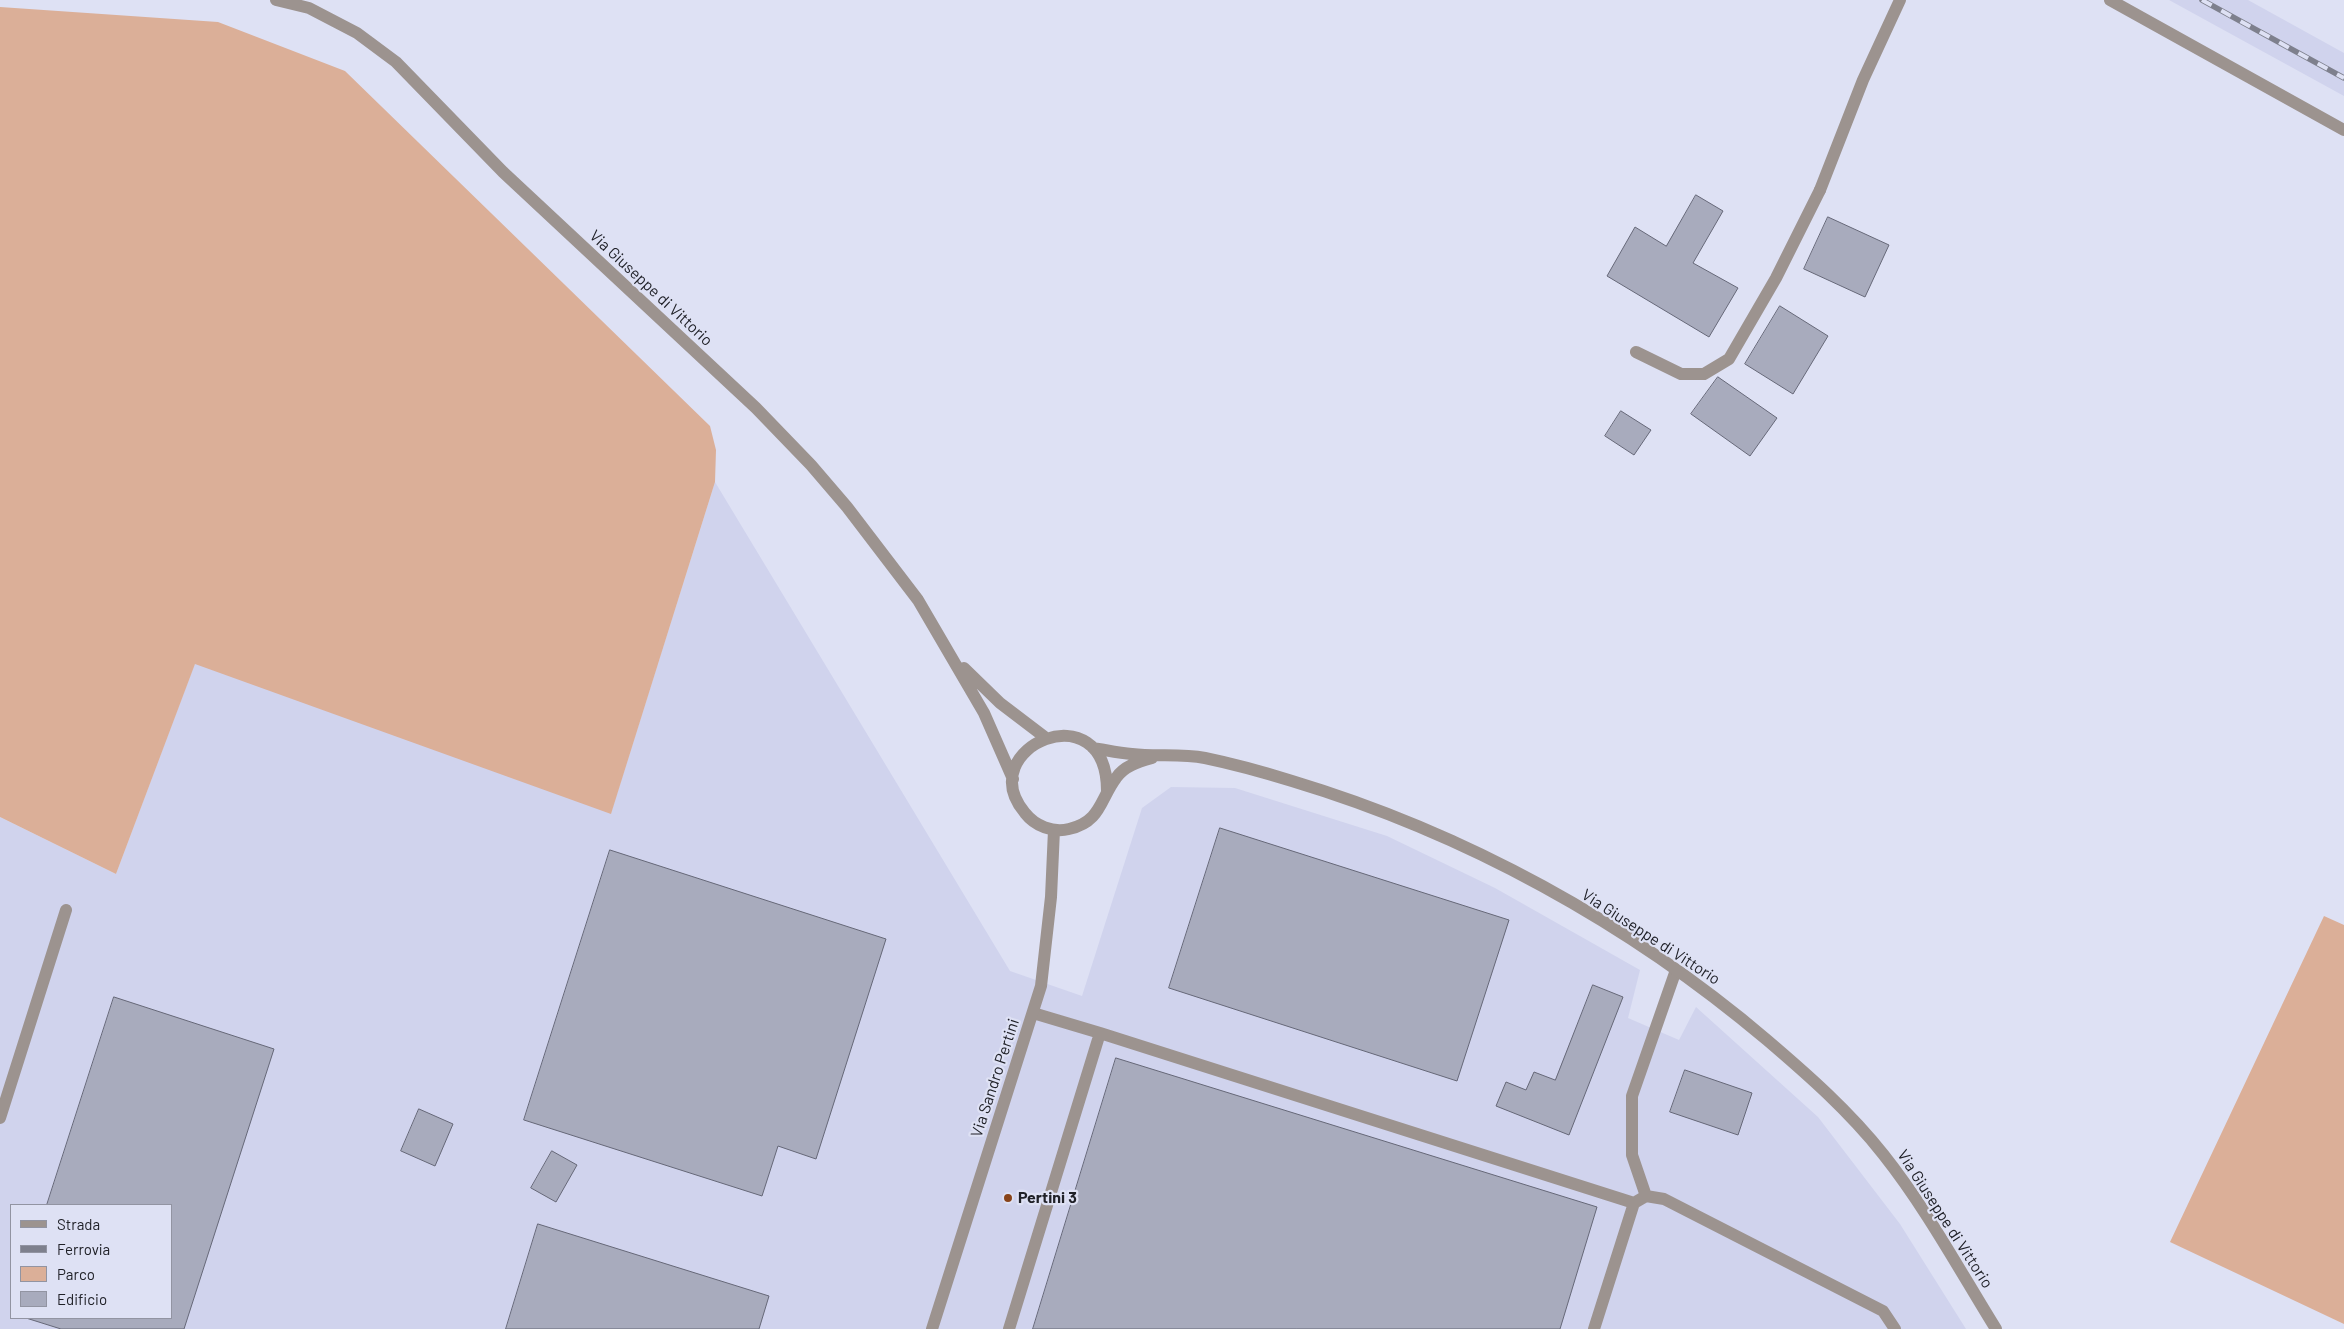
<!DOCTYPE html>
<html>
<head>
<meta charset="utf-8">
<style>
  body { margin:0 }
  #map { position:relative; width:2344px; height:1329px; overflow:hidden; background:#dee1f4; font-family:Barlow,sans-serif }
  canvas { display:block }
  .legend { position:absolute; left:10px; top:1204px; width:162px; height:115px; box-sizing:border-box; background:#dee1f4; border:1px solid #9294a2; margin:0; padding:6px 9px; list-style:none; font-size:15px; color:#202128 }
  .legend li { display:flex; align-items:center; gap:10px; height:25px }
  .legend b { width:25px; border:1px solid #9294a2 }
</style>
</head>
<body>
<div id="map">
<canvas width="2344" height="1329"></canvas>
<ul class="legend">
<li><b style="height:6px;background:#9c938f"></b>Strada</li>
<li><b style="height:6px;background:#7e808d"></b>Ferrovia</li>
<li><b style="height:14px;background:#dbaf98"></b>Parco</li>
<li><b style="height:14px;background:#a8abbd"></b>Edificio</li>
</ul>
</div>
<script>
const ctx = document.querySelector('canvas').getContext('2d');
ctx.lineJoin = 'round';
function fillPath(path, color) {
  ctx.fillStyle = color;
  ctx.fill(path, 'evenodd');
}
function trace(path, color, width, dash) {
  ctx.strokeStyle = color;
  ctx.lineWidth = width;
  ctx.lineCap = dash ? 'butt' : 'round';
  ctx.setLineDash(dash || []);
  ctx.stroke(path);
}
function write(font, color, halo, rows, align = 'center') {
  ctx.font = font + ' Barlow,sans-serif';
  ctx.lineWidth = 4.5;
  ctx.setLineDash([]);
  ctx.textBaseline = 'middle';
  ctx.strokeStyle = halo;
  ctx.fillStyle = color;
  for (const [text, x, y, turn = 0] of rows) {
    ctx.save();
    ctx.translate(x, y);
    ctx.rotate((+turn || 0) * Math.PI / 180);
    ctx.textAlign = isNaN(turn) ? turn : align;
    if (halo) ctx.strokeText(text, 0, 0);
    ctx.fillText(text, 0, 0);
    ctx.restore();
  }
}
fillPath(new Path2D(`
  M2169 0H2248L2344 53V96Z
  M715 482 1010 971 1082 996 1142 808 1171 787 1235 788 1387 836 1495 888 1640 970 1628 1018 1679 1040 1696 1007 1818 1117 1900 1224 1966 1329H0V817L116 874 195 663 611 813ZM11 1205H171V1318H11Z`), '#d0d3ed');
fillPath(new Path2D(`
  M0 7 218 22 345 71 710 426 716 450 715 482 611 814 195 664 116 874 0 817Z
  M2324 916 2344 925V1324L2170 1242Z`), '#dbaf98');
const building = new Path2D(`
  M1696 195 1723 211 1693 263 1738 288 1709 337 1607 276 1635 227 1666 246Z
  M1828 217 1889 245 1865 297 1804 269Z
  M1780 306 1828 336 1793 394 1745 364Z
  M1718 377 1777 418 1750 456 1691 414Z
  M1621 411 1651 430 1634 455 1605 436Z
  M1220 828 1509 920 1457 1081 1169 988Z
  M610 850 886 939 816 1159 778 1146 762 1196 524 1120Z
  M1593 985 1623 997 1569 1135 1496 1106 1506 1082 1526 1090 1534 1072 1555 1080Z
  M114 997 274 1049 184 1329H61L26 1318H171V1205H47Z
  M1116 1058 1597 1207 1560 1329H1033Z
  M1685 1070 1752 1093 1738 1135 1670 1112Z
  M419 1109 453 1124 435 1166 401 1151Z
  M552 1151 577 1165 556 1202 531 1188Z
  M538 1224 769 1296 759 1329H506Z`);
fillPath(building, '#a8abbd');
trace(building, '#666878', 1);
trace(new Path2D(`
  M1636 352 1681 374H1704L1729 359 1776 278 1820 190
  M1100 1033 1634 1203
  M1646 1196 1632 1155V1096L1676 970
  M1009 1329 1100 1033 1033 1013
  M1594 1329 1634 1203 1646 1196 1664 1199 1883 1311 1895 1329`), '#9c938f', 12);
trace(new Path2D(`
  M276 0 309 8 357 33 396 62 503 172 756 408 811 465 847 507 918 600 984 713 1013 779
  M2110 0 2344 130
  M1820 190 1863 80 1900 0
  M964 668 1000 703 1046 738
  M1093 748C1106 750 1119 753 1132 754 1156 757 1180 753 1205 758 1234 764 1263 772 1292 781 1465 833 1629 923 1767 1040 1808 1075 1849 1111 1883 1154 1926 1208 1960 1271 1996 1329
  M1107 792C1108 689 970 747 1025 813 1035 826 1053 833 1069 829 1101 822 1100 799 1116 778 1124 766 1138 762 1152 758
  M0 1118 66 910
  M932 1329 1041 986 1051 897 1054 830`), '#9c938f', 12);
const rail = new Path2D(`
  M2202 0 2344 78`);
trace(rail, '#7e808d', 5.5);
trace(rail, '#dee1f4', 4, [11]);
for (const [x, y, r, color] of [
  [1008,1198,5,"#884319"]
]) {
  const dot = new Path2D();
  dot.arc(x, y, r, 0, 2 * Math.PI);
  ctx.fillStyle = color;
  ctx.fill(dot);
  trace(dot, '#dee1f4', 2);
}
write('16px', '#202128', '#dee1f4', [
  ["Via Giuseppe di Vittorio",651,288,43],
  ["Via Giuseppe di Vittorio",1651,937,33],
  ["Via Sandro Pertini",995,1078,-72],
  ["Via Giuseppe di Vittorio",1945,1219,57]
]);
write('bold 16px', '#202128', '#dee1f4', [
  ["Pertini 3",1018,1198]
], 'left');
</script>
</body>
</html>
